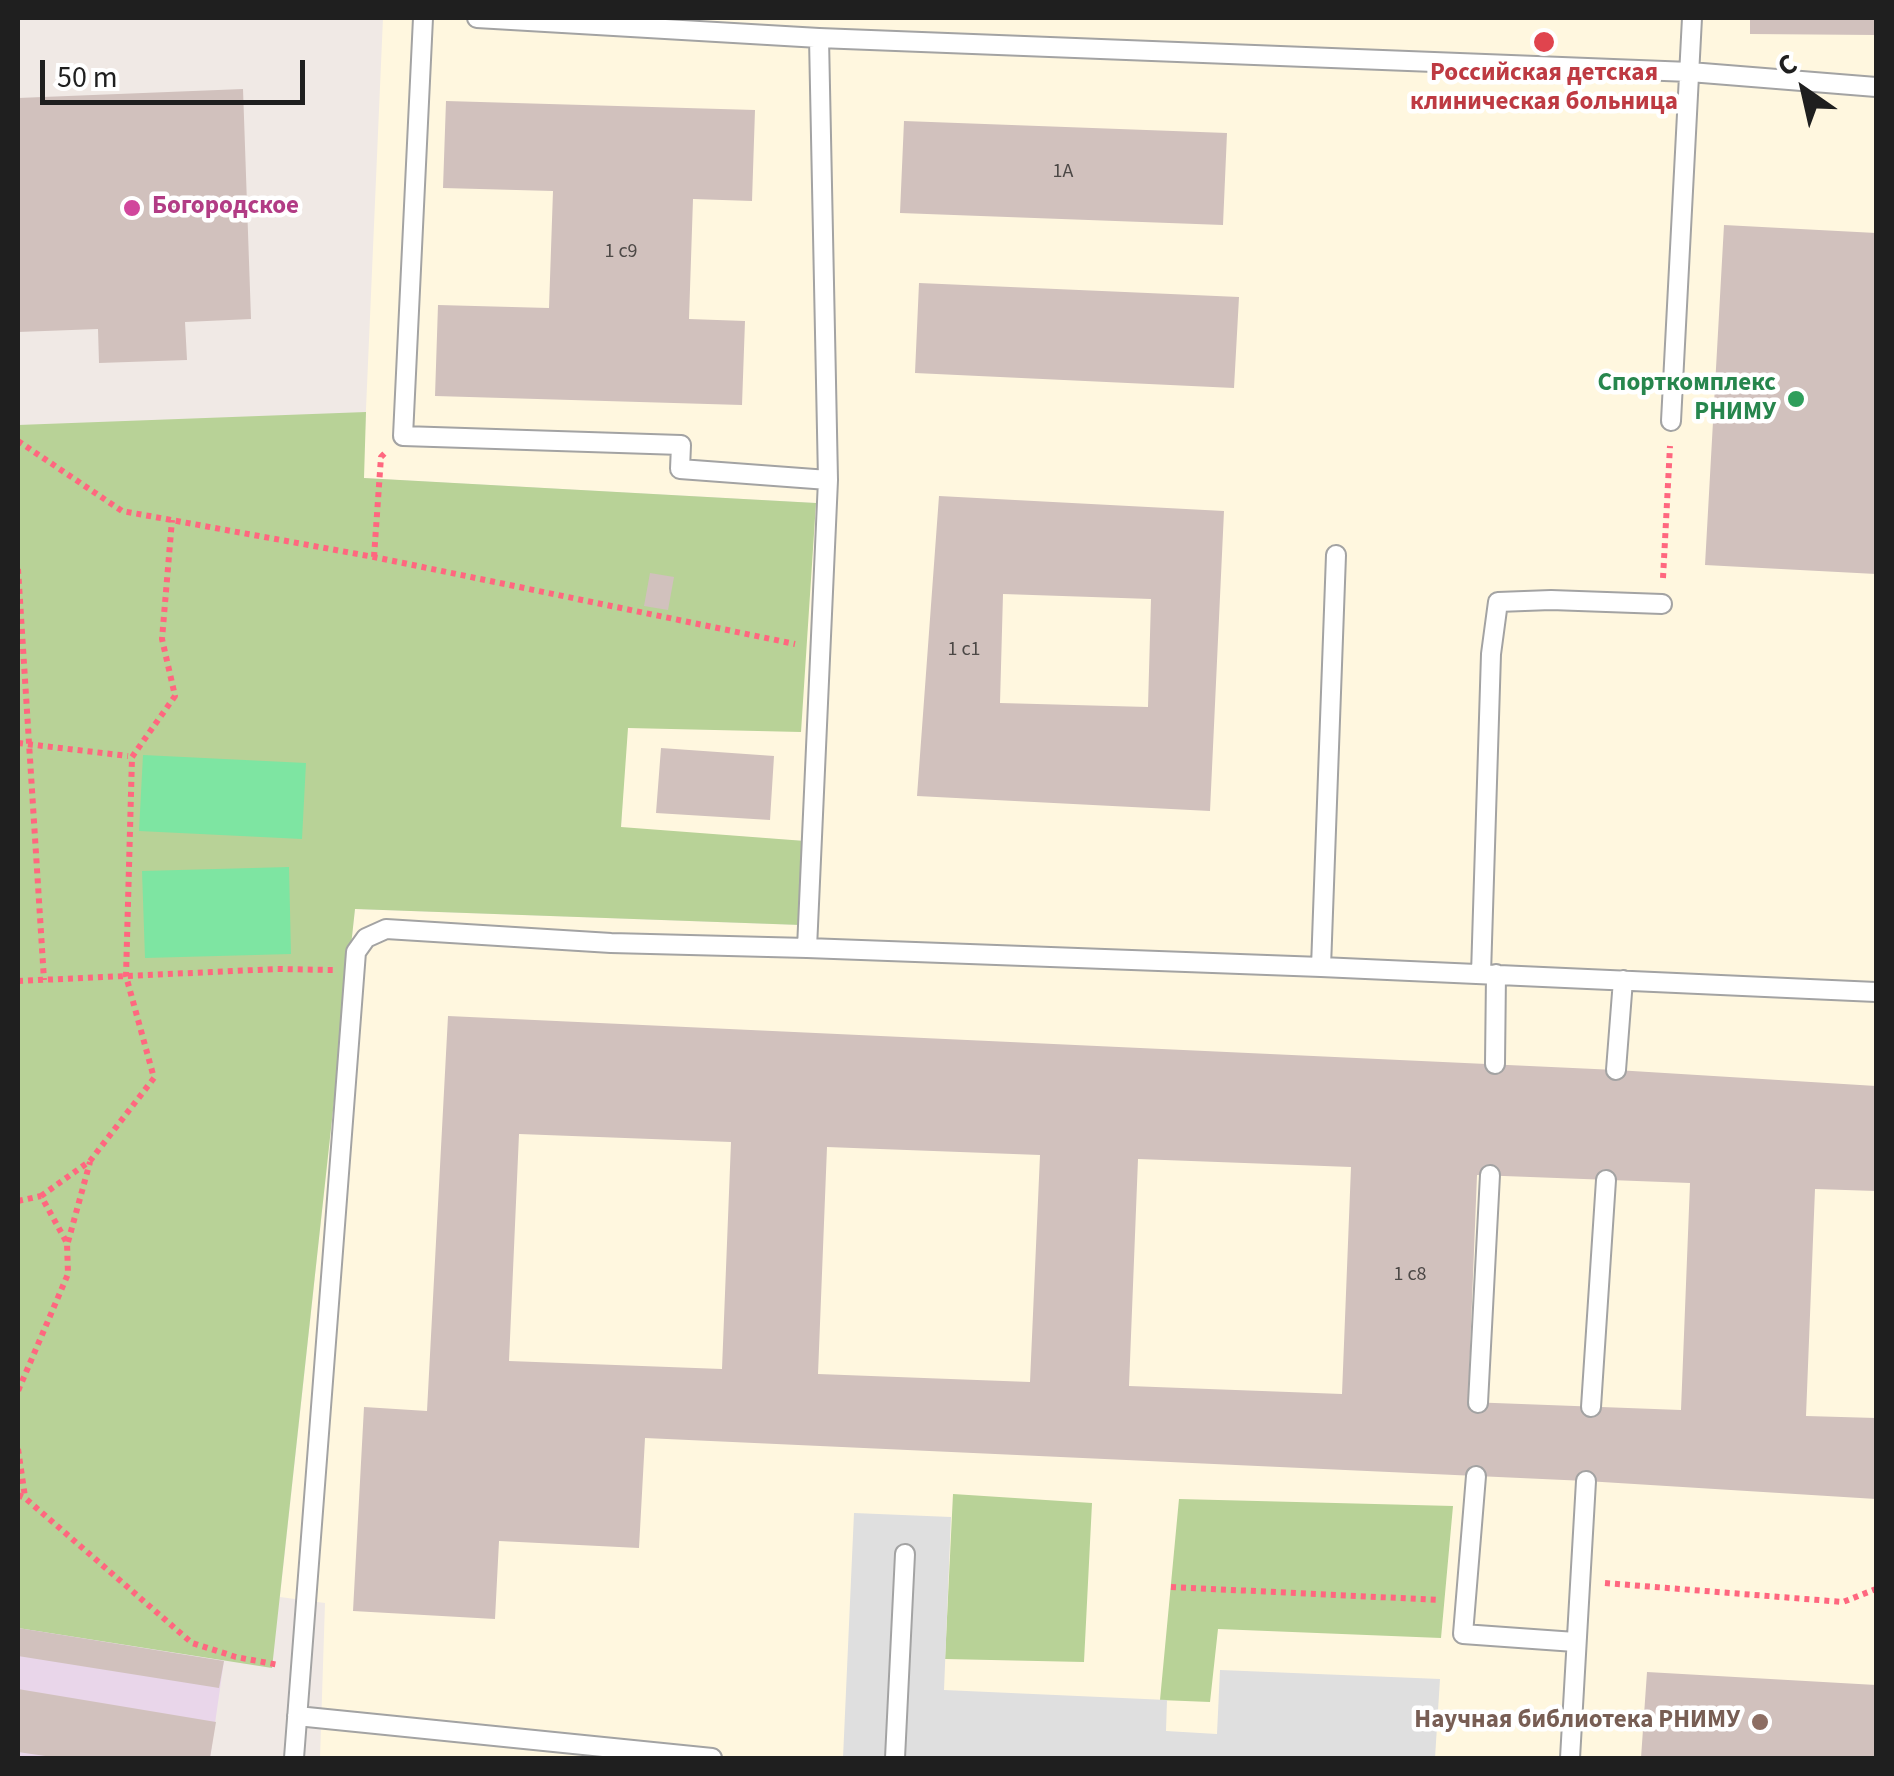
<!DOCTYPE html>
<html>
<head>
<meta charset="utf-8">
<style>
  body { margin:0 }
  #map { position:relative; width:1894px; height:1776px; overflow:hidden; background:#f0e9e5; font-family:"Source Sans 3",sans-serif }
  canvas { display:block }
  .frame { position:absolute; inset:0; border:20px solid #1f1f1f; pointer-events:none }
  .north { position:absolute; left:1754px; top:40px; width:100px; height:100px; -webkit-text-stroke:8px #fff; paint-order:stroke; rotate:326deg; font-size:28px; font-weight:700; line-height:40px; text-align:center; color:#1f1f1f }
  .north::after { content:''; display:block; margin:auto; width:35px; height:45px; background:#1f1f1f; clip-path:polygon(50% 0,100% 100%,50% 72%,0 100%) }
  .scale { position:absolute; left:40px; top:60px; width:265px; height:45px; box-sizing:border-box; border:5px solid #1f1f1f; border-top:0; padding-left:12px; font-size:30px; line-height:35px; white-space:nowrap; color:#1f1f1f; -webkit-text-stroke:8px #fff; paint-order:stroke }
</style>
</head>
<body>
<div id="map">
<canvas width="1894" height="1776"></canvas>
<div class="frame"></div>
<div class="north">С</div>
<div class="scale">50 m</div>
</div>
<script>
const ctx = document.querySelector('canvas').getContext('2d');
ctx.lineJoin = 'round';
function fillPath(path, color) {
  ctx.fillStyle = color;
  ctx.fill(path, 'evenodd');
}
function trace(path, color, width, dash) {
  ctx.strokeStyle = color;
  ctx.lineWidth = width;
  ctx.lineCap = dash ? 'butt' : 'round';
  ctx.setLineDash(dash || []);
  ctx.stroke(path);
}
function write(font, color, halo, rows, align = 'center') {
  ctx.font = font + ' "Source Sans 3",sans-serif';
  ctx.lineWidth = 9;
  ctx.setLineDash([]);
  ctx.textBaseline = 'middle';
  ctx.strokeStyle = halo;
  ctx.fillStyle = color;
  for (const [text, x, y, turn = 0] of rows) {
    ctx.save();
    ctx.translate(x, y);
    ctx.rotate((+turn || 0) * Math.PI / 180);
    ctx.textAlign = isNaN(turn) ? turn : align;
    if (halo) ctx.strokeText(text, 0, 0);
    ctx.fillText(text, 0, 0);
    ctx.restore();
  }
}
fillPath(new Path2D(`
  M18 1628 224 1661 210 1758H18Z`), '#e9d6ea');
fillPath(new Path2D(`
  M383 18H1876V1758H320L325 1603 280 1597 355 909 800 925 804 841 621 828 627 727 816 503 363 478Z`), '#fff7df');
fillPath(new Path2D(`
  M366 412 364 478 816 503 801 732 628 728 621 827 805 841 801 925 355 909 272 1668 18 1628V425Z
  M953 1494 1092 1503 1084 1662 945 1659Z
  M1179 1499 1453 1506 1441 1638 1218 1629 1210 1702 1160 1700Z`), '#b8d297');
fillPath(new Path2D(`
  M143 755 306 763 302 839 139 831Z
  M289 867 291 954 145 958 142 871Z`), '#7ee5a2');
fillPath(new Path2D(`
  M854 1513 951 1517 944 1690 1167 1700 1166 1731 1217 1734 1220 1670 1440 1679 1435 1758H843Z`), '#dfdfdf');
fillPath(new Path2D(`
  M1750 18H1876V35L1750 34Z
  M243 89 251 319 185 322 187 360 99 363 98 329 18 332V98Z
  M446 101 755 110 752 201 693 199 689 319 745 321 742 405 435 396 438 305 549 308 553 191 443 188Z
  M904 121 1227 133 1223 225 900 213Z
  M1724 225 1876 233V574L1705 565Z
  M919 283 1239 297 1234 388 915 373Z
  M939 496 1224 511 1210 811 917 796ZM1003 594 1151 599 1148 707 1000 703Z
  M650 573 674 577 668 610 644 606Z
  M661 748 774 756 770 820 656 813Z
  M448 1016 1616 1070 1876 1086V1191L1815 1189 1806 1416 1876 1418V1499L1586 1481 645 1438 639 1548 499 1541 495 1619 353 1611 364 1407 427 1411ZM519 1134 731 1142 722 1369 509 1361ZM827 1147 1040 1155 1030 1382 818 1374ZM1138 1159 1351 1167 1342 1394 1129 1386ZM1477 1175 1690 1183 1681 1410 1468 1402Z
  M18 1628 224 1661 219 1688 18 1656Z
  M1647 1672 1876 1685V1758H1641Z
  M18 1689 216 1722 210 1758H59L18 1752Z`), '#d1c1bd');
const service = new Path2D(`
  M423 18 403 436 681 445 680 469 828 480 819 38
  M477 18 819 38 1690 72 1876 87
  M1671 421 1692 18
  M807 948 1321 967 1876 992
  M1321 967 1336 555
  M1481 974 1491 654 1498 602 1551 600 1662 604
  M1495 1064 1496 974
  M1616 1070 1623 980
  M1478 1403 1490 1175
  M1591 1407 1606 1180
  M1476 1476 1463 1634 1575 1642
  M297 1716 712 1758
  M294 1758 356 952 366 938 386 929 611 943 807 948 828 480
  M895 1758 905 1554
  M1570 1758 1586 1481`);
trace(service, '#a3a3a3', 22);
trace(new Path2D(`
  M18 441 122 511 374 557 795 644
  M374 557 381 457 387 451
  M18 569 44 980
  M1663 578 1670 446
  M18 743 128 756
  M18 981 277 969 333 970
  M41 1196 90 1161 154 1078 126 976 132 757 175 696 162 639 172 520
  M18 1201 41 1196 67 1243 68 1274 18 1391
  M68 1242 90 1162
  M18 1449 25 1497
  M18 1495 25 1498 192 1643 236 1657 279 1665
  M1605 1583 1843 1602 1876 1589
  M1171 1587 1440 1600`), '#ff677f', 6, [5, 5]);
trace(service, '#fff', 18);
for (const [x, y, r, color] of [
  [1544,42,12,"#e0444e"],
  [132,208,10,"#d1479c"],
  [1796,399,10,"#2e9e5b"],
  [1760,1722,10,"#8d6e63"]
]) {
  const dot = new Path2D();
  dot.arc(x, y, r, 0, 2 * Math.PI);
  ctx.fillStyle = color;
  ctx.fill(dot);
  trace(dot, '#fff', 4);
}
write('20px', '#4c4846', null, [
  ["1А",1063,173],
  ["1 с9",621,253],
  ["1 с1",964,651],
  ["1 с8",1410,1276]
]);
write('bold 25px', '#be3a42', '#fff', [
  ["Российская детская",1544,75],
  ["клиническая больница",1544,104]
]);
write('bold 25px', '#b23c85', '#fff', [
  ["Богородское",152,208]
], 'left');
write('bold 25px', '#27864d', '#fff', [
  ["Спорткомплекс",1776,385],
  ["РНИМУ",1776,414]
], 'right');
write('bold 25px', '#785e54', '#fff', [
  ["Научная библиотека РНИМУ",1740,1722]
], 'right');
</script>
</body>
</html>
